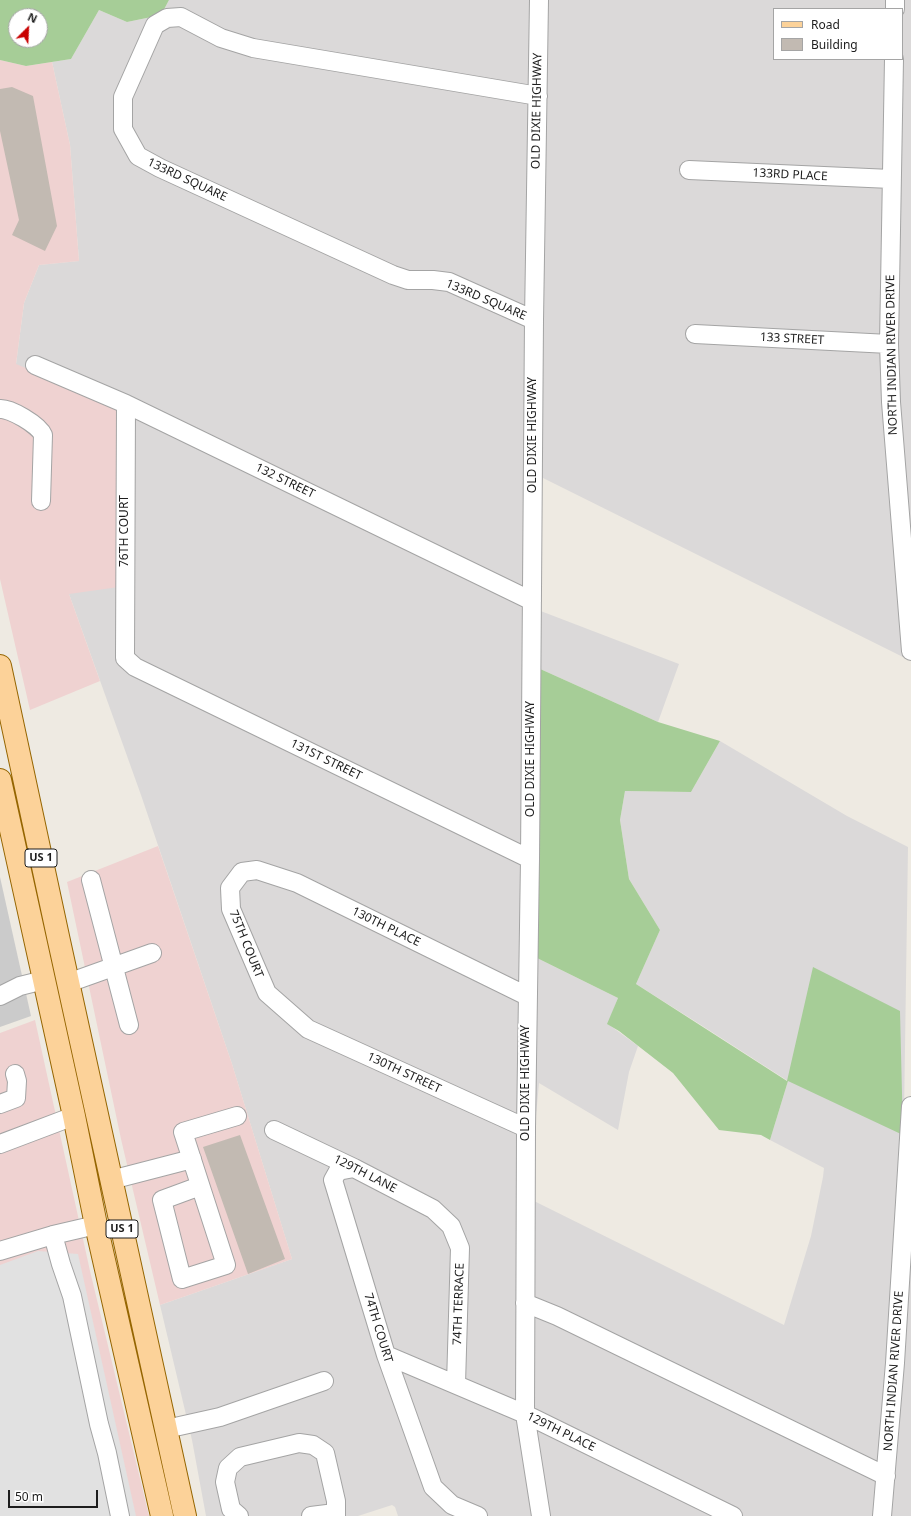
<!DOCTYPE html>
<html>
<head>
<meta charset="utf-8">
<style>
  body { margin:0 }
  #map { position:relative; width:911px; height:1516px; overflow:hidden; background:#eeeae2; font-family:"Noto Sans",sans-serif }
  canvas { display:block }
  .legend { position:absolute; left:773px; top:8px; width:130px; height:52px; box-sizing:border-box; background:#fff; border:1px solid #a5a5a5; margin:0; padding:5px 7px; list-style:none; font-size:12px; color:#1d1d1d }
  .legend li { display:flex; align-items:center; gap:8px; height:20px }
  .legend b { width:20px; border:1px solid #a5a5a5 }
  .north { position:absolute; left:8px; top:8px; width:40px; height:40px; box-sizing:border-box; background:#fff; border:1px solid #a5a5a5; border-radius:50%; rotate:24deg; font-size:11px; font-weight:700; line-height:16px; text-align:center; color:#1d1d1d }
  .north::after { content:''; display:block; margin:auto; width:14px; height:18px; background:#c90100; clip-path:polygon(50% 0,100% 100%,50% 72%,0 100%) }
  .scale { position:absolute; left:8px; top:1490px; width:90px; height:18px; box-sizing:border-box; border:2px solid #1d1d1d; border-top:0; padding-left:5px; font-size:12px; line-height:14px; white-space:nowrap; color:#1d1d1d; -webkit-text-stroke:3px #fff; paint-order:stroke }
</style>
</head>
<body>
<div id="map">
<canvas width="911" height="1516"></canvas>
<ul class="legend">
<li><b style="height:5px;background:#fcd299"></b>Road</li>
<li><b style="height:11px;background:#c2bab2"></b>Building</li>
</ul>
<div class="north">N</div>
<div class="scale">50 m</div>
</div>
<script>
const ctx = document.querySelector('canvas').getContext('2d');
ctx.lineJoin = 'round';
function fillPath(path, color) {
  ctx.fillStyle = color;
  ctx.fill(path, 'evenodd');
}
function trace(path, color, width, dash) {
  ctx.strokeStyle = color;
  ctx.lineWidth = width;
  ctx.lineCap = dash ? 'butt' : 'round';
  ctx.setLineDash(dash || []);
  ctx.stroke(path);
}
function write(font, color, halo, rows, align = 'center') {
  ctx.font = font + ' "Noto Sans",sans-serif';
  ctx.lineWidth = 4;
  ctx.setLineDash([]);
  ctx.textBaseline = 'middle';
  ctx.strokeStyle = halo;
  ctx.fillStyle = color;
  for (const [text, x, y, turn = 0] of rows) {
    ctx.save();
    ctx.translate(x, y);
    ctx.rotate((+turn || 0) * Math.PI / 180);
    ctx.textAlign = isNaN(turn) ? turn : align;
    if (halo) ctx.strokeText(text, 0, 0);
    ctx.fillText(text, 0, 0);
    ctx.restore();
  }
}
fillPath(new Path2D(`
  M169 0H533L527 321 534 1516H398L395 1507 392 1505 358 1516H206L192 1440 160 1305 292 1259 232 1064 186 928 141 795 69 594 14 363 16 364 24 303 39 265 79 261 70 145 52 62 71 59 99 10 127 22 161 15Z
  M546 0H889V9H774V59H887L885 403 905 658 543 478 539 509Z
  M902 0H911V571L896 344 902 59Z
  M538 610 679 664 658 722 538 668Z
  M720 741 847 816 908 847 904 1115 876 1516H548L531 1412 532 1200 784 1325 811 1236 823 1177 824 1168 770 1140 788 1081 701 1025 636 984 660 930 629 879 620 820 625 791 691 792Z
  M537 958 618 998 608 1024 638 1046 629 1072 618 1130 539 1083 532 1160Z
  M911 1213V1516H889Z`), '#dbd9d9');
fillPath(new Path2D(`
  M0 60 26 66 52 62 70 145 79 261 39 265 24 303 16 364 126 409 133 585 69 594 100 681 30 710 0 579Z
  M158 846 232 1064 292 1259 160 1305 121 1139 67 882Z
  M35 1020 90 1271 149 1516H0V1033Z`), '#efd2d1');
fillPath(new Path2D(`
  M0 877 31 1016 0 1027Z`), '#cbcbcb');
fillPath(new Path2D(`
  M0 0H169L161 15 127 22 99 10 71 59 26 66 0 60ZM16 16H40V40H16Z
  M538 668 658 722 720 741 691 792 625 791 620 820 629 879 660 930 636 984 787 1081 813 967 900 1011 903 1135 788 1081 770 1140 761 1135 719 1130 673 1073 619 1031 607 1024 618 998 537 958Z`), '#a6cd97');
fillPath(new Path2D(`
  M38 1251 78 1254 136 1516H0V1265Z`), '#e1e1e1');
fillPath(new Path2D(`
  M12 87 33 96 57 226 45 251 12 235 19 220 0 131V89Z
  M240 1135 285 1259 248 1274 203 1147Z`), '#c2bab2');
const minor = new Path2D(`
  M539 0 534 320 530 859 526 1128 525 1414 541 1516
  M895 9V0
  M894 59 889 344 891 402 911 651
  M689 170 891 179
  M534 320 449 282 433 280H408L393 275 160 168 138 156 123 129V97L155 25 167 18 181 17 221 38 253 48 538 96
  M695 334 889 344
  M35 365 126 404 532 601
  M126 404 125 658 135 667 530 859
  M0 409C10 408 39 425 43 435L41 501
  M91 880 129 1025
  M68 983 152 953
  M0 996 20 986 44 980
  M0 1104 16 1098 17 1081 15 1074
  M526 1128 308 1029 267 993 231 909 230 888 242 872 257 870 297 883 527 996
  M274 1130 354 1168 433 1209 451 1226 460 1248 456 1384
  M0 1144 74 1116
  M354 1168 338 1171 333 1180 386 1355 433 1487 452 1505 478 1516
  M111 1180 192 1159
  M200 1186 162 1200 182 1279 226 1265 183 1132 237 1116
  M53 1235 61 1264 72 1296 99 1424 107 1453 120 1516
  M0 1251 53 1235 96 1225
  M525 1303 557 1316 886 1476
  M386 1355 525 1414 733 1516
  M166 1429 220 1417 324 1381
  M239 1516 231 1509 225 1482 228 1468 240 1457 299 1443 313 1445 325 1453 336 1501V1516
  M311 1516 335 1513
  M882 1516 895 1363 911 1106`);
const major = new Path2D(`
  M0 666 59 941 185 1516
  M0 780 74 1116 96 1225 162 1516`);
trace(minor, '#a4a4a4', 20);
trace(major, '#956500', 24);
trace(minor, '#fff', 18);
trace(major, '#fcd299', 22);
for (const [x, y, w] of [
  [41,858,32],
  [122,1229,32]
]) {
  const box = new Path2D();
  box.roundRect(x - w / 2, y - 9, w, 18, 3);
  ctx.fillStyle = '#fff';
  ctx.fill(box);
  trace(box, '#1d1d1d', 1);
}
write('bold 11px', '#1d1d1d', null, [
  ["US 1",41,858],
  ["US 1",122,1229]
]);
write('12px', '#1d1d1d', '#fff', [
  ["OLD DIXIE HIGHWAY",537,111,-89],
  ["133RD PLACE",790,175,3],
  ["133RD SQUARE",187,180,25],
  ["133RD SQUARE",486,300,23],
  ["133 STREET",792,339,3],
  ["NORTH INDIAN RIVER DRIVE",892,355,-91],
  ["OLD DIXIE HIGHWAY",533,435,-90],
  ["132 STREET",285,481,26],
  ["76TH COURT",125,531,-90],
  ["OLD DIXIE HIGHWAY",531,759,-90],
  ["131ST STREET",326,760,26],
  ["130TH PLACE",386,927,26],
  ["75TH COURT",246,944,68],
  ["130TH STREET",404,1073,25],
  ["OLD DIXIE HIGHWAY",526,1083,-90],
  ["129TH LANE",365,1174,27],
  ["74TH TERRACE",459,1304,-88],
  ["74TH COURT",378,1328,73],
  ["NORTH INDIAN RIVER DRIVE",894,1371,-86],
  ["129TH PLACE",561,1432,26]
]);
</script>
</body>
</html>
